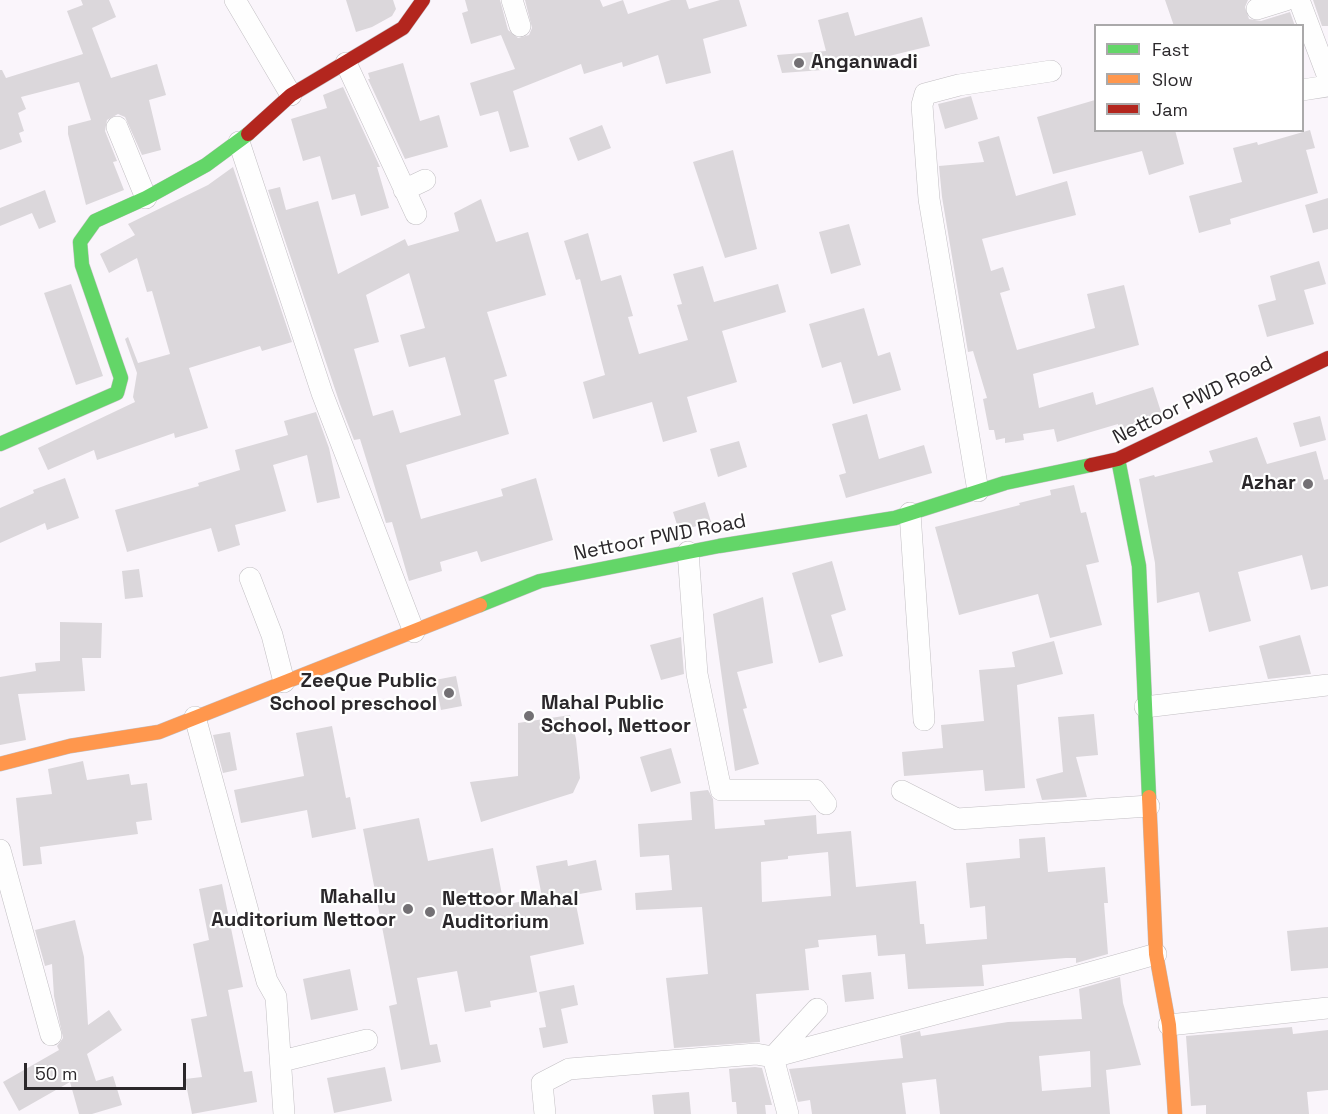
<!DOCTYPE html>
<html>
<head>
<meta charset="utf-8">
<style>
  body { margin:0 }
  #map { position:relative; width:1328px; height:1114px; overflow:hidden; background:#faf5fb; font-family:"Space Grotesk",sans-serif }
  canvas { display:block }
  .legend { position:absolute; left:1094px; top:24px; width:210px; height:108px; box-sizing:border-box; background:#fff; border:2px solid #aaa9aa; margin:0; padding:8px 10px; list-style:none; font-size:18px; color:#2b282b }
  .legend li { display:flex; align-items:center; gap:12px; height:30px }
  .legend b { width:30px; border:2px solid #aaa9aa }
  .scale { position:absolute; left:24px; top:1063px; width:162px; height:27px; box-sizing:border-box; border:3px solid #2b282b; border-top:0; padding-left:8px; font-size:18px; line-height:21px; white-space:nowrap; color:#2b282b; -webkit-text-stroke:4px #fff; paint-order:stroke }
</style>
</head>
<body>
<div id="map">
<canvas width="1328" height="1114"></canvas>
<ul class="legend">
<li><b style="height:8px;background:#63d668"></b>Fast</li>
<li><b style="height:8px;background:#ff974d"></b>Slow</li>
<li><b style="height:8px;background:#b3261e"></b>Jam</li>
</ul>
<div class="scale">50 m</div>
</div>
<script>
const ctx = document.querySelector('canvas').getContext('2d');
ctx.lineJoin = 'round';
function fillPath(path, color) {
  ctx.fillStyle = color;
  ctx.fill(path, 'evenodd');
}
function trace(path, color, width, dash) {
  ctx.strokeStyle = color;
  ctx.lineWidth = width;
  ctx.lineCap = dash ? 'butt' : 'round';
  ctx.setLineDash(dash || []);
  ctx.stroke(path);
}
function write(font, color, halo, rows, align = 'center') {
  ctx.font = font + ' "Space Grotesk",sans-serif';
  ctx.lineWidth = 4.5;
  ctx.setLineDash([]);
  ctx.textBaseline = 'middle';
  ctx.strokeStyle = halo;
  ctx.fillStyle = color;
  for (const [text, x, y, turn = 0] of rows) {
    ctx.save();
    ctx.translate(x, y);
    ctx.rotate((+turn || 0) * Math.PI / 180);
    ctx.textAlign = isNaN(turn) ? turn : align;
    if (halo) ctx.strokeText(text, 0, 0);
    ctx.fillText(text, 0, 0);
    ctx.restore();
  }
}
fillPath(new Path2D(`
  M81 0H109L116 17 92 28 111 78 157 64 166 95 149 100 161 150 142 155 125 117 118 114 107 120 105 131 117 161 113 162 124 190 86 205 68 134V126L91 120 79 82 21 97 26 109 18 113 24 131 19 133 22 142 0 150V70H2L6 78 83 54 67 11 83 5Z
  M346 0H393L396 9 392 16 372 27 356 32Z
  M465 0H500L508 30 518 38 529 35 532 28 525 0H600L603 7 623 0 628 14 671 0H686L689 9 720 0H739L747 26 703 39 711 73 666 84 658 55 623 67 622 62 584 74 581 64 513 91 529 147 510 152 498 111 480 116 470 83 515 69 501 35 471 44 462 13 468 11Z
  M1165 0H1248L1245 7 1249 19 1261 21 1290 12 1295 26H1174Z
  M1313 0H1328V26H1322Z
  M848 12 855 36 922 17 930 46 836 69 782 73 777 55 826 51 818 20Z
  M403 63 420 121 439 115 448 147 405 159 368 79H370L368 73Z
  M343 87 380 167H377L389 208 361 216 355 194 332 200 320 156 303 161 291 119 327 108 323 95Z
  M971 96 978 119 945 129 938 104Z
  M1095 100V130H1175L1184 164 1149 175 1142 151 1053 174 1037 117Z
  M602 125 611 148 578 161 569 138Z
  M1310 130 1315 148 1306 150 1318 193 1230 219 1231 224 1199 233 1189 196 1242 182 1233 148 1257 142 1258 145Z
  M999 136 1016 196 1067 181 1076 215 982 239 991 271 1003 267 1010 290 1000 293 1017 350 1095 328 1087 294 1124 285 1139 345 1033 374 1039 408 1093 392 1096 405 1153 387 1163 418 1120 432 1118 424 1057 442 1054 429 1023 434 1024 440 1005 443V438L996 440 994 430H989L983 399 987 398 973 351 968 352 942 197 939 166 984 162 978 142Z
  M733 150 757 249 725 258 693 162Z
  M233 167 292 342 262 351 260 346 189 368 208 428 175 438 174 433 97 460 94 450 48 470 38 448 135 402 133 397 137 373 125 339 128 337 138 363 170 354 152 291 147 292 137 258 109 273 100 254 135 235 128 224 208 185Z
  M280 187 286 210 318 201 338 274 405 239 408 246 459 231 454 213 481 199 496 242 528 232 546 295 487 312 507 376 494 380 509 434 406 465 421 519 503 496 501 489 536 478 553 540 481 562 477 551 440 562 442 571 409 581 392 522 386 523 360 439 354 440 340 404 268 190ZM409 273 425 328 400 335 409 367 445 357 461 415 400 433 393 410 373 416 354 349 379 342 366 295Z
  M45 190 56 222 39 229 32 213 0 226V208Z
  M1328 198V229L1313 233 1305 205Z
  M849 224 861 265 831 274 819 232Z
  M588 233 601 281 621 275 633 316 628 317 639 354 688 340 677 305 682 304 673 274 703 266 714 302 778 284 786 312 722 331 737 382 687 397 697 432 663 442 652 402 593 419 583 382 605 375 580 279 576 280 564 241Z
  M1319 261 1326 284 1304 290 1314 324 1267 337 1258 305 1276 300 1270 276Z
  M71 284 103 376 76 385 44 293Z
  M864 308 878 356 890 352 901 390 853 404 841 362 822 368 809 324Z
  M316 412 329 448 340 498 317 503 307 455 273 465 286 511 235 525 240 545 218 552 211 528 127 552 115 510 199 486 198 483 240 470 235 450 288 435 284 421Z
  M867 414 879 459 924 445 932 473 846 498 839 475 846 473 832 424Z
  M1320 416 1326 440 1300 447 1293 423Z
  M1257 437 1267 464 1316 451 1324 480 1328 479V586L1311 590 1302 555 1238 572 1251 621 1209 632 1199 592 1157 603 1155 563 1139 479 1154 475 1155 477 1213 462 1209 451Z
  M739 441 747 467 718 477 710 449Z
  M65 478 79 518 47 530 45 523 0 543V508L34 493 33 490Z
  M1074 485 1081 513 1086 512 1099 562 1086 565 1102 625 1050 638 1038 594 959 615 935 527 1020 505 1019 503 1051 495 1050 490Z
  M705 502 711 522 679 531 673 512Z
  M832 561 846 610 831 615 843 656 819 663 792 573Z
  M139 569 143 597 125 599 122 571Z
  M763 597 773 663 737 672 747 708 743 709 759 764 735 771 713 614Z
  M60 622 102 623 101 658H82L85 691 18 694 26 740 0 745V677L36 671 35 663 60 661Z
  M1300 635 1311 674 1268 679 1259 646Z
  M681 637 684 674 661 680 650 645Z
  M1054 641 1063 674 1017 685 1025 788 985 791 983 770 904 776 902 752 943 748 941 725 984 721 979 670 1015 667 1012 652Z
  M456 676 462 706 441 710 435 680Z
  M1094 714 1098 755 1076 757 1087 797 1042 800 1036 779 1063 772 1058 717Z
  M570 715 576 739 580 778 573 793 481 822 470 782 518 776V723Z
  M332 726 346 798 350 797 356 829 312 838 307 810 241 823 234 790 304 776 296 733Z
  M230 732 237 770 223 773 213 735Z
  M671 748 681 783 651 792 640 757Z
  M83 761 87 780 129 774 131 785 147 783 152 820 136 822 138 834 40 847 42 864 23 866 16 798 52 794 48 769Z
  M708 790 713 799 715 829 765 825 764 820 816 815 817 834 851 831 856 887 916 881 920 924H924L926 944 987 939 985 906 970 908 966 863 1020 858 1019 839 1045 837 1048 872 1105 867 1108 903H1104L1108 954 1076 963V958H1066L982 965 984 986 908 989 905 954 878 956 876 935 818 940 819 947 805 949 809 990 756 994 760 1042 674 1048 666 978 708 974 702 907 636 910 635 893 672 890 669 855 640 857 638 824 692 820 690 792ZM828 852 831 896 762 902 761 862 788 859V856Z
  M419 818 428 861 493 848 504 905 542 897 536 866 567 860 568 866 596 860 602 890 574 895 584 944 530 956 537 992 490 1001 491 1007 465 1012 457 971 417 978 430 1045 437 1044 441 1062 401 1070 389 1006 397 1004 363 829Z
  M222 884 243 987 228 990 244 1072 252 1071 257 1102 192 1114 185 1079 202 1077 191 1019 207 1016 193 944 209 940 199 889Z
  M75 920 84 957 88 1025 109 1010 122 1030 87 1054 96 1081 113 1076 122 1105 92 1114H79L70 1082 19 1111 3 1082 59 1050 57 1046 63 1038 54 996 52 964 45 966 35 930Z
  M1328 927V968L1291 971 1287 931Z
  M350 969 358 1010 311 1020 303 979Z
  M871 972 874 999 845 1002 842 975Z
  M1120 977 1123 1003 1141 1065 1106 1070 1110 1114H940L936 1079 902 1083 906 1114H812L810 1100 798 1102 789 1069 903 1058 900 1036 920 1031 921 1036 1008 1022 1082 1019 1079 989ZM1090 1051 1091 1087 1042 1091 1039 1056Z
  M574 985 578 1005 561 1009 568 1043 543 1048 539 1028 546 1027 539 992Z
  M1292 1027 1293 1034 1328 1030V1090L1307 1092 1309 1114H1206V1105L1191 1106 1186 1036Z
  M385 1067 392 1101 334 1113 327 1078Z
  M755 1067 762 1068 772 1105H765L766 1114H737L736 1102H732L729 1069Z
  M689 1092 691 1114H654L652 1095Z`), '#dbd7db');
const street = new Path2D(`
  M235 0 291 95
  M512 0 520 26
  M1299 0 1328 77
  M1257 9 1286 0
  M346 63 416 214
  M1302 90 1328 86
  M117 127 146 198
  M239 142 322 393 414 632
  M404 190 425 180
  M978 491 929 199 922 105 925 94 959 85 1051 71
  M910 513 924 720
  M688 552 697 674 721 790H815L826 804
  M250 578 272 635 284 682
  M1145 707 1328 685
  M195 717 267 981 276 997 284 1114
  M902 791 957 819 1149 806
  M0 850 51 1035
  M1169 1025 1328 1008
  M282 1061 367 1040
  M545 1114 542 1083 569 1069 756 1054 773 1057 817 1009
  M788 1114 773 1057C901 1022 1029 991 1156 954`);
const fast = new Path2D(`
  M0 444 117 393 121 378 82 265 80 242 95 221 146 198 206 165 248 134
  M1118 459 1139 566 1149 797
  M480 605 540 581 719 546 895 518 1005 483 1091 465`);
const slow = new Path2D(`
  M0 764 70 746 159 732 480 605
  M1149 797 1156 954 1169 1025 1175 1114`);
const jam = new Path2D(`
  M248 134 291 95 403 28 423 0
  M1091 465 1118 459 1328 358`);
trace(street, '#c2bfc3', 22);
trace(fast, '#c2bfc3', 15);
trace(slow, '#c2bfc3', 15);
trace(jam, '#c2bfc3', 15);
trace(street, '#fefefe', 21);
trace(fast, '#63d668', 14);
trace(slow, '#ff974d', 14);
trace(jam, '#b3261e', 14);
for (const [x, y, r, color] of [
  [799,63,6,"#737074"],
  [1308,484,6,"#737074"],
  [449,693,6,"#737074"],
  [529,716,6,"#737074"],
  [408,909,6,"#737074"],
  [430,912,6,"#737074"]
]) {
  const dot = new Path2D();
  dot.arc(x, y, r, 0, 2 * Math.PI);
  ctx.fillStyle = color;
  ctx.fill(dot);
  trace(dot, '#fff', 2);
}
write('bold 20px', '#2b282b', '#fff', [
  ["Anganwadi",811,63],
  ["Azhar",1296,484,"right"],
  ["ZeeQue Public",437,682,"right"],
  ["School preschool",437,705,"right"],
  ["Mahal Public",541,704],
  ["School, Nettoor",541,727],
  ["Mahallu",396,898,"right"],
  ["Auditorium Nettoor",396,921,"right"],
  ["Nettoor Mahal",442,900],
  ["Auditorium",442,923]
], 'left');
write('20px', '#2b282b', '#fff', [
  ["Nettoor PWD Road",1193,401,-26],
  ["Nettoor PWD Road",660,538,-11]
]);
</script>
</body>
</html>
